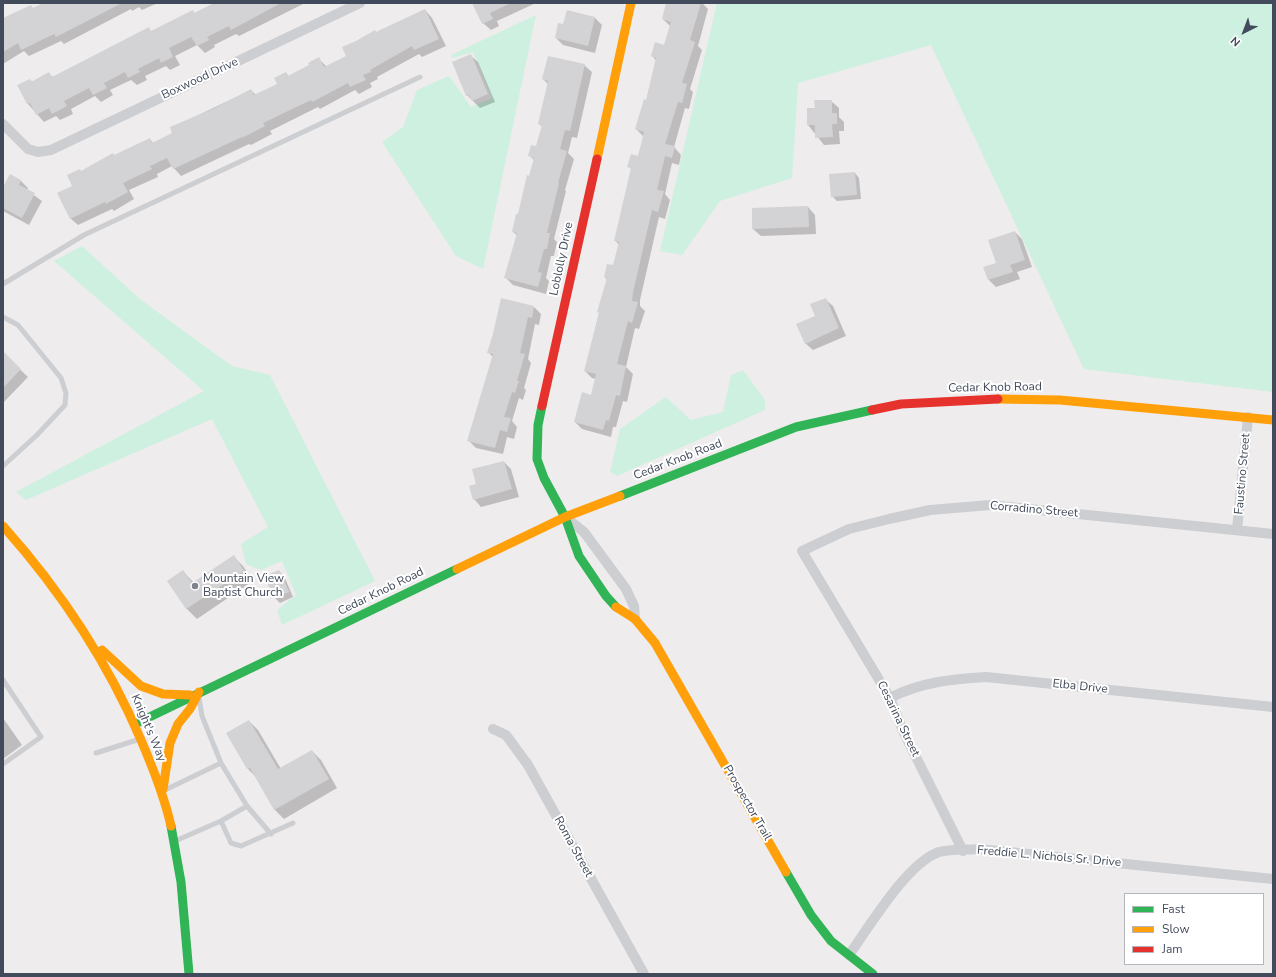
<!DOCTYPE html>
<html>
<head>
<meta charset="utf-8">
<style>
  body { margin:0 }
  #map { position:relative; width:1276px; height:977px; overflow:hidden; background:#eeecec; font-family:"Nunito Sans",sans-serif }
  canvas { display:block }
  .frame { position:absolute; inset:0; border:4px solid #424b5b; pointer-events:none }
  .legend { position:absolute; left:1124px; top:893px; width:140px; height:72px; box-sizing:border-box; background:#fff; border:1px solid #b3b7bd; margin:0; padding:5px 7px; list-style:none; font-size:12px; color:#424b5b }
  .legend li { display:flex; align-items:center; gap:8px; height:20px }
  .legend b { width:20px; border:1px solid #b3b7bd }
  .north { position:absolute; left:1224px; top:12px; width:40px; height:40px; -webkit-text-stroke:3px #fff; paint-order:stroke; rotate:222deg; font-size:11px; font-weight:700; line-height:16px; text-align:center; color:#424b5b }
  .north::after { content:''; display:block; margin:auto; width:14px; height:18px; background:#424b5b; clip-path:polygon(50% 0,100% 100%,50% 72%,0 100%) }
</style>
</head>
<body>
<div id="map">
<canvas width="1276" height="977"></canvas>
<div class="frame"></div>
<ul class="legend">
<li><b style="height:5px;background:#30b455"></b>Fast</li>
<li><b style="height:5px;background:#ff9f0a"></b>Slow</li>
<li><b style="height:5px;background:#e5322d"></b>Jam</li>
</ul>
<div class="north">N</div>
</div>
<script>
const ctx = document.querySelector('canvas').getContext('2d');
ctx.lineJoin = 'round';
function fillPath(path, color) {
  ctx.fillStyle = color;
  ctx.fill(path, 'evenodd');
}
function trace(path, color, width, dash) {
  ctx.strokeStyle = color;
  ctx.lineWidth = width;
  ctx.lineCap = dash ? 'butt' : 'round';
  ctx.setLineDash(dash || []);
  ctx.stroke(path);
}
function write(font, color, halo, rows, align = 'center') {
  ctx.font = font + ' "Nunito Sans",sans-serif';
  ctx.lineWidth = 4;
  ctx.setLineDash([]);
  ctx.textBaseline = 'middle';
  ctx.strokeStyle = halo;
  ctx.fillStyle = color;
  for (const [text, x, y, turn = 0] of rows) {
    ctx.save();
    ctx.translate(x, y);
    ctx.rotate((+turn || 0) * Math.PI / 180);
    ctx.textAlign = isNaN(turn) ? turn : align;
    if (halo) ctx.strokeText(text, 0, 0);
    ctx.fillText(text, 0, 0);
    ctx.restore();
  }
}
fillPath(new Path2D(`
  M717 3H1273V392L1084 369 931 45 798 83 792 178 720 201 682 255 660 251Z
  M536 15 483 269 456 256 382 142 403 127 417 90 449 76 471 107 492 98 473 52 452 58 451 55Z
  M82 246 141 300 232 366 270 375 375 581 282 625 277 610 296 595 282 561 261 570 246 564 241 544 268 527 212 419 26 500 16 492 204 391 54 261Z
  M743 370 765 400V410L617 476 610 472 620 429 666 397 691 420 723 412 731 375Z`), '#cdf0e0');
fillPath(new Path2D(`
  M45 3H158L142 10 139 7 132 11 131 9 64 44 61 41 29 56 24 51 3 64V21L31 6 34 9Z
  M216 3H305L239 36 236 34 214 45 215 47 205 53 197 45 175 56 180 65 170 70 166 66 145 76 147 80 137 85 131 80 110 90 113 95 101 102 95 96 71 109 73 114 60 120 56 116 44 122 28 104 30 80 32 82 49 74 53 77 149 29 152 32 192 11 195 14Z
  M473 3H536L497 21 499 26 491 30 483 23Z
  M667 3H702L708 9 698 46 702 50 690 89 693 92 689 109 685 108 674 147 681 155 679 165 672 163 665 194 670 200 665 219 659 217 640 300V306L645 311 639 329 635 328 626 367 633 374 627 402 623 401 616 427H613L611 437 582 429 575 422 592 396 596 379 592 378 585 371 607 280 605 277 614 266 619 245 615 240 632 170 628 166 638 157 644 137 636 129 647 101 656 60 652 56 664 46 670 26 663 19Z
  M425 10 432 18 446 46 422 57 419 54 377 77 378 79 370 83 372 87 359 94 355 90 320 109 318 107 270 131 272 134 251 145 249 144 181 176 172 166 157 174 158 177 129 190 134 199 114 211 112 209 78 225 70 218 73 187 81 172 150 139 153 143 174 133 171 128 251 90 256 95 278 84 286 73 289 76 310 65 318 58 327 67 348 57 377 33Z
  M568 11 595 18 602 25 595 53 563 45 556 38 564 25Z
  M470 55 478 62 495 102 480 108 467 95Z
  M584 65 592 72 577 138 572 137 568 153 574 159 565 190 566 191 554 239 557 242 554 256H551L546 278 549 281 546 294 513 285 506 278 518 236 513 232 534 160 529 155 537 147 543 127 539 124 548 84 543 79Z
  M831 101 839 108V117L844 122V131H839L840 144 824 145 808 125 816 109Z
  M855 173 859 178 861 199 837 201 832 196Z
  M10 176 21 181 28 188 27 190 42 201 29 225 3 211V189Z
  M808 207 815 215 816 234 761 236 753 229V209Z
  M1015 232 1022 239 1032 267 1017 272 1020 279 996 287 989 280 984 268 997 263Z
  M825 299 833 306 846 336 813 350 805 343Z
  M534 307 541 314 539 325 535 324 528 359 531 363 524 388 526 390 523 400 519 398 512 421 517 427 514 439 507 437 503 454 476 448 468 440 493 357 488 352Z
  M3 353 28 377 3 403Z
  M504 462 511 469 519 497 481 507 474 499 478 485Z
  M233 556 243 566 253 581 197 619 187 609 168 581 183 571 194 583Z
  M279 571 284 576 293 597 280 603 275 598 266 577Z
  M3 718 22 745 3 759Z
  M249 721 258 730 281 769 312 751 321 760 337 788 284 819 275 810 256 777 248 769Z`), '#0003');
fillPath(new Path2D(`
  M43 3H122L56 37 54 34 21 50 18 43 3 52V18L31 5 33 8Z
  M214 3H281L231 30 229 26 207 37 209 40 197 46 191 37 169 48 173 57 161 63 159 58 138 69 140 72 128 78 125 72 104 83 107 88 93 95 89 88 64 101 67 106 52 114 49 108 36 115 30 103 27 104 17 85 30 79 31 82 49 72 52 77 149 27 151 31 193 10 194 13Z
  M472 3H511L490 13 493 19 482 24Z
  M666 3H701L690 40 695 42 682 83 687 84 682 103 678 102 665 144 675 146 672 158 665 156 657 190 664 191 658 212 652 210 633 292 632 301 638 302 632 323 628 321 617 364 626 366 620 396 616 395 609 421 606 420 603 430 574 422 582 392 591 395 596 374 584 371 599 313 597 312 607 278 604 277 607 264 613 265 619 242 614 241 631 168 627 167 631 154 638 156 644 132 635 129 644 99 646 100 656 58 651 56 655 42 664 45 671 22 662 19Z
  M425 9 439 39 414 50 412 46 370 70 371 72 363 75 366 80 350 87 348 83 312 102 311 100 263 123 265 126 242 138V137L173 169 167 158 150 166 152 169 123 183 128 192 106 204 105 202 70 219 57 193 72 186 67 175 80 169 81 171 113 153 114 155 150 138 152 143 172 133 170 127 215 108 251 89 254 95 277 84 274 78 286 72 288 76 309 65 308 63 319 57 324 67 346 56 342 47 356 41 375 30 376 32Z
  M567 10 595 17 588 46 555 38 558 23 563 24Z
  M471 54 488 94 472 101 469 95 466 96 452 62Z
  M548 56 585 64 570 131 565 130 560 149 567 151 558 183H559L547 233H550L547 249H544L538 272 542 273 538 287 504 278 517 233 512 232 516 214H518L527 175 529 176 534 158 528 156 531 145 536 146 542 125 538 124 548 81 542 79Z
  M814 100H832V113H837V124H832L833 137 815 138V125H807V108H815Z
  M855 172 857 195 831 197 829 174Z
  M10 174 21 180 19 185 35 193 22 218 3 208V187Z
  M808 206 809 227 752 229V208Z
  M1015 231 1025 260 1010 265 1013 272 988 280 983 267 996 263 988 240Z
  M501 298 534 306 532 318 528 317 520 353 525 354 517 381H519L515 393 512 392 504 417 511 418 507 432 500 430 495 448 467 441 493 354 487 353 493 334Z
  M826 298 839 328 805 344 796 324 815 316 810 304Z
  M3 351 21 369 3 388Z
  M504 461 512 489 473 500 469 486 476 484 472 469Z
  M234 555 244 571 186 609 167 581 183 570 192 583Z
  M279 570 289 592 274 598 264 576Z
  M249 720 278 769 312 750 329 779 274 810 250 768 247 769 226 733Z`), '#d3d3d5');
trace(new Path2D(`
  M3 284 84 235 420 77
  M3 317 18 325 61 378 66 393 65 405 37 435 3 466
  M3 680 41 737 3 764
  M199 698 202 716 221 763
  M96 753 140 739
  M165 790 221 763 247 806 271 834
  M221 821 231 843 241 846 293 823
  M175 841 221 821 247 806`), '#ccced2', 5);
trace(new Path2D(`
  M3 124 28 149 38 152 51 150 360 3
  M565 517 584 532 626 589 634 606 635 619
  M1237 530 1248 417
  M890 698C920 682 953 679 986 677L1273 707
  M493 729 506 735 528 765 644 974
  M963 851 903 731 890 698 802 551 849 529 889 519 930 510 990 505 1273 534
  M849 955C869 927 907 863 939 852 951 849 967 850 979 849L1273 879`), '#ccced2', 10);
trace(new Path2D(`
  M542 406 538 425 537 459 544 478 565 517 579 556 606 596 616 607
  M620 496 796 427 872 410
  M135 724 457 569
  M171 826 181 882 189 974
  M786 872 811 915 831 941 873 974`), '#30b455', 9);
trace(new Path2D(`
  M597 159 631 3
  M998 399 1060 400 1273 420
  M3 526C61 591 107 660 141 740 153 768 164 795 171 826
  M457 569 565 517 620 496
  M616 607 635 619 655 643 786 872
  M102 650 141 686 163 694 190 695
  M163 789 170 743 178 724 190 709 199 692`), '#ff9f0a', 9);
trace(new Path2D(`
  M542 406 597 159
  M872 410 901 404 998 399`), '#e5322d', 9);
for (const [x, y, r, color] of [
  [195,586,4,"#7e838e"]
]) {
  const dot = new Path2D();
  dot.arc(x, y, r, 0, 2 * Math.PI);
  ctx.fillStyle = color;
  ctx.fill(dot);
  trace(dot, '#fff', 1.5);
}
write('12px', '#424b5b', '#fff', [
  ["Boxwood Drive",200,79,-25],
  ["Loblolly Drive",562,259,-78],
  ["Cedar Knob Road",995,388,-1],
  ["Cedar Knob Road",678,460,-21],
  ["Faustino Street",1243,474,-85],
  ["Corradino Street",1034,510,5],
  ["Cedar Knob Road",381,592,-26],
  ["Elba Drive",1080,687,6],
  ["Cesarina Street",898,719,64],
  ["Knight's Way",148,728,67],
  ["Prospector Trail",747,803,60],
  ["Roma Street",573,847,61],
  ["Freddie L. Nichols Sr. Drive",1049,857,5]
]);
write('12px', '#424b5b', '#fff', [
  ["Mountain View",203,579],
  ["Baptist Church",203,593]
], 'left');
</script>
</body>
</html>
